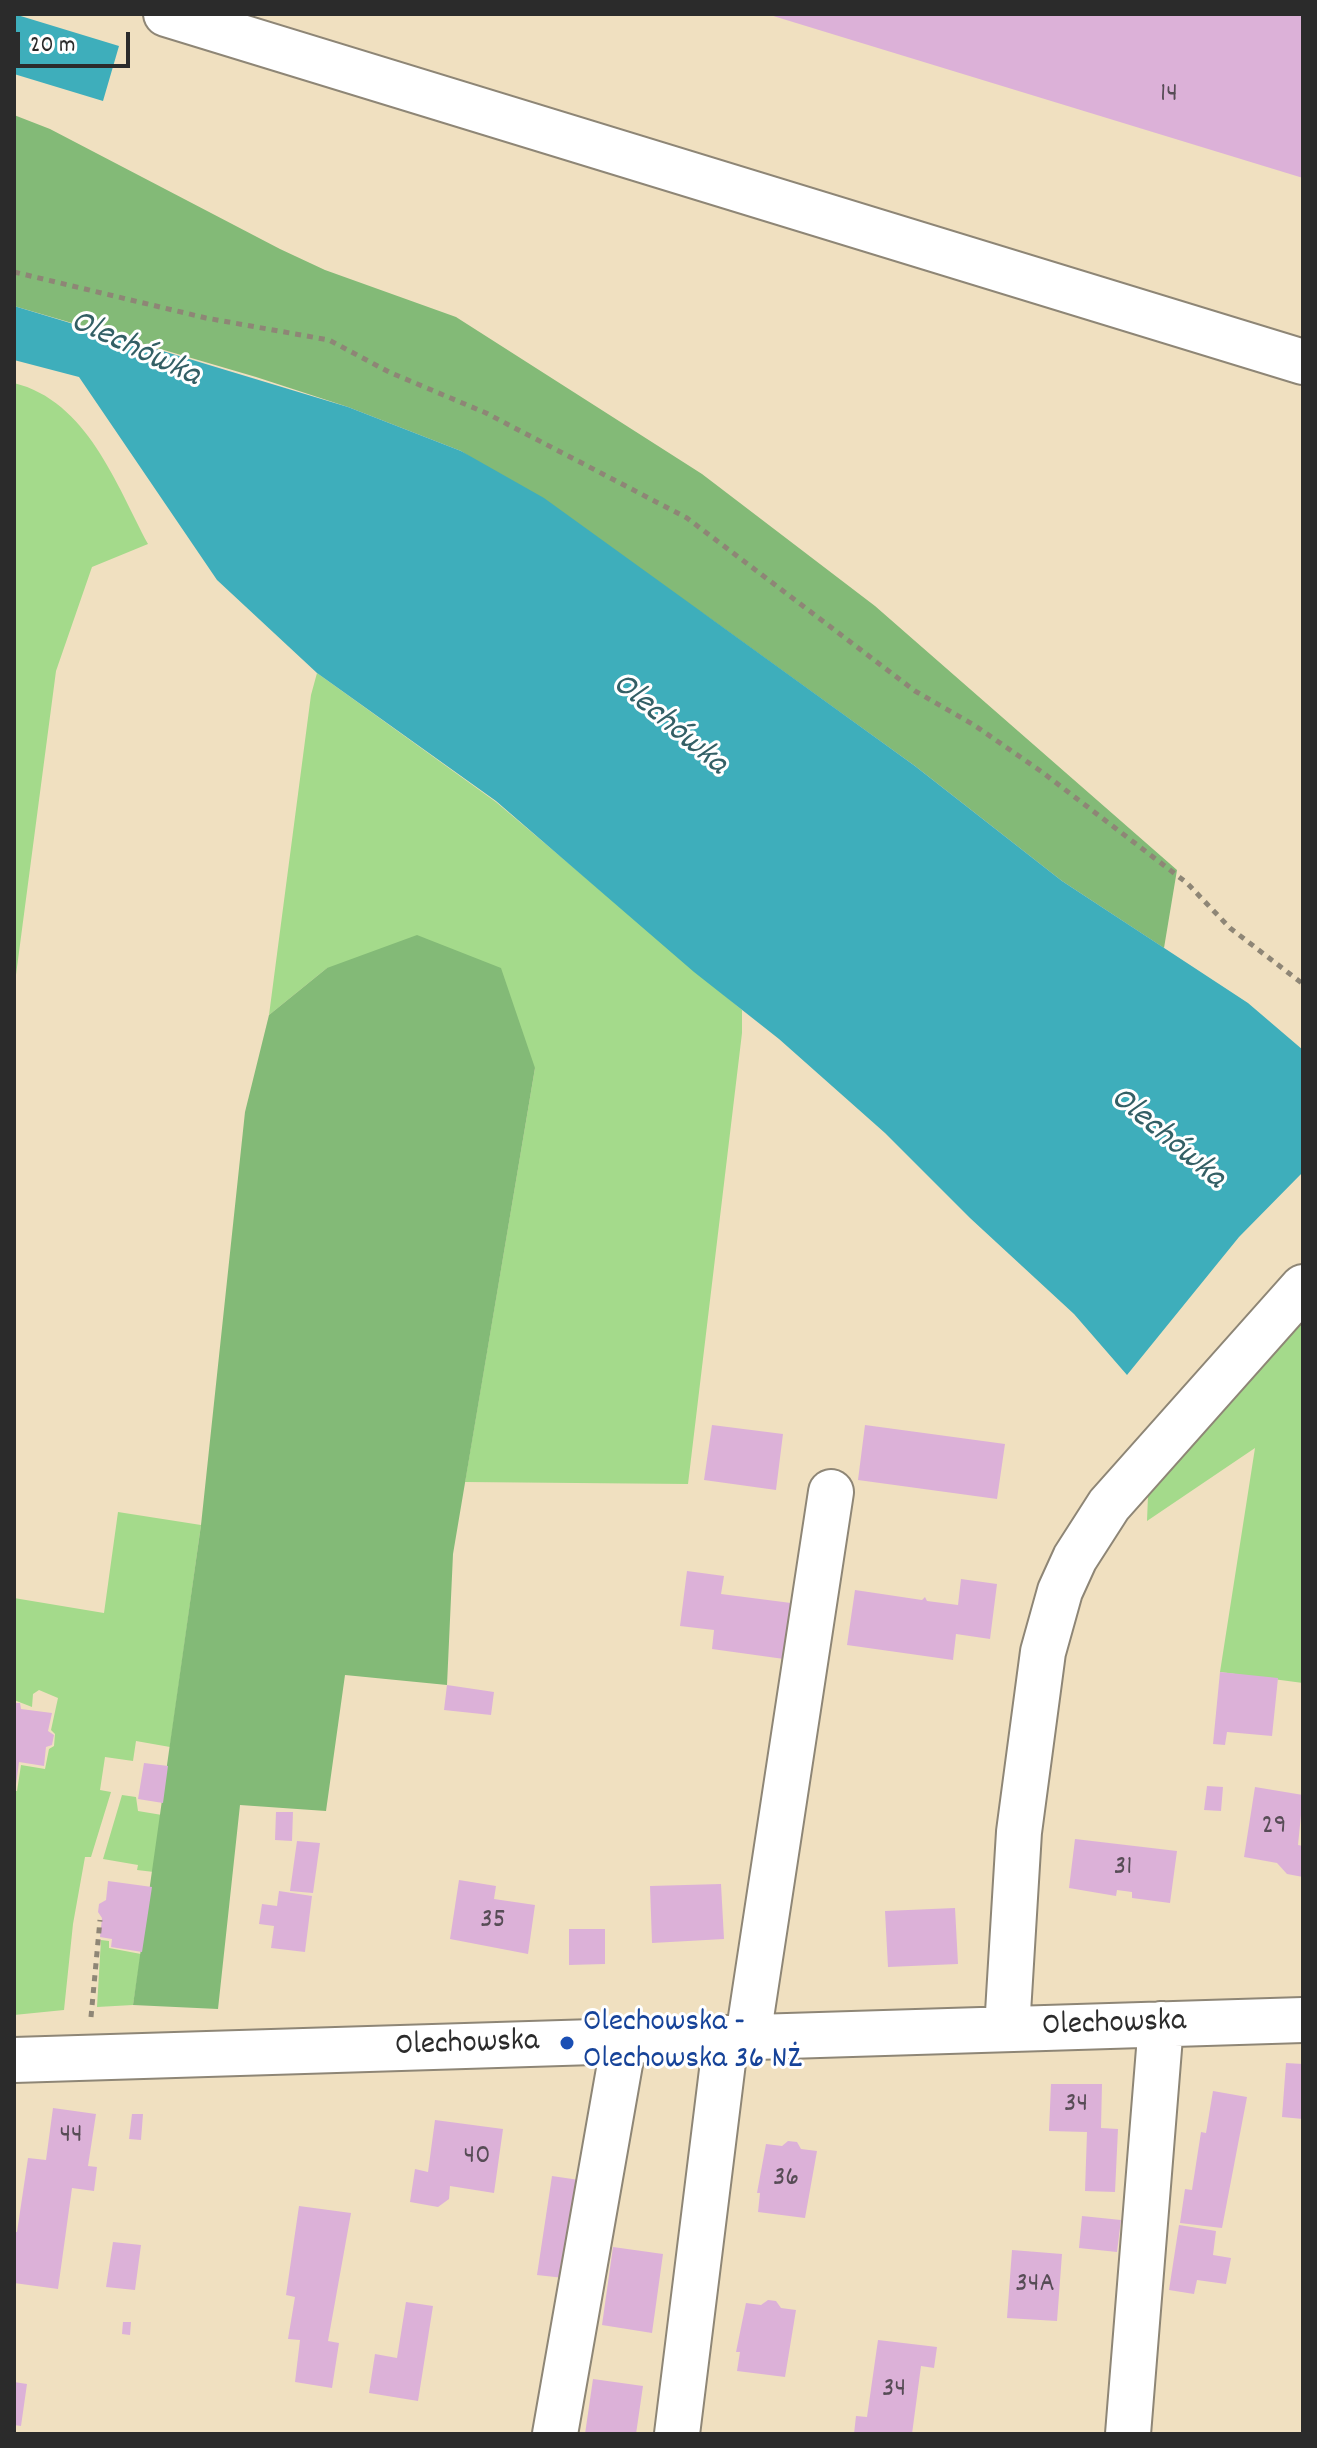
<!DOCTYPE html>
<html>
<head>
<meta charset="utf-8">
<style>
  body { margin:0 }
  #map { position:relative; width:1317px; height:2448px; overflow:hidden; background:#f0e0c0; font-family:Dekko,sans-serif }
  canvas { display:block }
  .frame { position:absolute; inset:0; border:16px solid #2b2b2b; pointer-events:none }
  .scale { position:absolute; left:16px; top:32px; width:114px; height:36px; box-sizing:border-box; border:4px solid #2b2b2b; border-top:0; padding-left:10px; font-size:24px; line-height:28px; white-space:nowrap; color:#2b2b2b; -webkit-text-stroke:6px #fff; paint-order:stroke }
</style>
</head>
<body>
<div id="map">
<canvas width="1317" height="2448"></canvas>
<div class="frame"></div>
<div class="scale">20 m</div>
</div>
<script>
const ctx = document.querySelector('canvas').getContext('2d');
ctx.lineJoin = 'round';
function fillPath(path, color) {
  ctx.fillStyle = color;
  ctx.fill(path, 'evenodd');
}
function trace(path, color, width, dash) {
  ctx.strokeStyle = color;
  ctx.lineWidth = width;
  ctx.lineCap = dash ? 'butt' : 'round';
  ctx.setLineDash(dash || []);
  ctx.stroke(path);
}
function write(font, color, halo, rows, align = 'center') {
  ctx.font = font + ' Dekko,sans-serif';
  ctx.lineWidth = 6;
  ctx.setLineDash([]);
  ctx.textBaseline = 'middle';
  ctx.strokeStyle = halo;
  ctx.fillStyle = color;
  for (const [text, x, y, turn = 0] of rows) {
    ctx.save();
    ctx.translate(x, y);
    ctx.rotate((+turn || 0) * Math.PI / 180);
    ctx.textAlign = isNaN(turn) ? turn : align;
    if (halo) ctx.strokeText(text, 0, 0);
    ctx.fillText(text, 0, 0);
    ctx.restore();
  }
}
fillPath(new Path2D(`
  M14 383C87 401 116 484 148 544L92 567 56 671 14 990Z
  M317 673 496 802 742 1010V1033L688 1484 465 1482 535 1068 327 968 269 1015 311 695Z
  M1303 1316V1683L1220 1672 1255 1448 1147 1521 1148 1496Z
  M118 1512 201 1525 170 1747 136 1741 133 1761 105 1757 100 1790 111 1792 91 1857H85L73 1924 64 2010 14 2015V1791H17L21 1765 45 1769 49 1749 54 1746 55 1734 51 1730 58 1698 39 1690 33 1694 32 1707 14 1700V1598L104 1613Z
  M122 1795 136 1797 138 1811 162 1815 154 1872 137 1870 138 1865 103 1859Z
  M101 1940 109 1941V1948L141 1954 133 2005 97 2007Z`), '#a4da8b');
fillPath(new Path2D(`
  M14 115 50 129 280 249 325 270 456 317 702 474 875 606 1177 870 1164 948 1062 881 915 766 708 617 461 451 348 407 256 377 14 306Z
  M417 935 501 968 535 1068 453 1554 447 1685 345 1675 326 1811 240 1805 218 2009 133 2005 201 1525 245 1112 269 1015 327 968Z`), '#83ba77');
fillPath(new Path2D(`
  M14 14 119 46 103 101 14 74Z
  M14 306 348 407 461 451 544 498 915 766 1062 881 1248 1003 1303 1050V1172L1239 1237 1127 1375 1074 1314 970 1218 885 1133 779 1039 694 972 496 801 317 673 217 580 79 377 14 360Z`), '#3eaebb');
fillPath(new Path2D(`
  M770 14H1303V178L770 15Z
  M712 1425 783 1434 776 1490 704 1480Z
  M865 1425 1005 1444 997 1499 858 1480Z
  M687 1571 724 1576 721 1594 791 1603 784 1659 712 1649 714 1630 680 1626Z
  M961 1579 997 1584 990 1639 956 1634 953 1660 847 1645 855 1590 922 1600 925 1597 927 1601 958 1605Z
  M1220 1672 1278 1678 1272 1736 1227 1732 1225 1745 1213 1744Z
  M447 1685 494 1692 491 1715 444 1710Z
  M14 1703H20L21 1709 52 1713 48 1731 54 1735 52 1745 46 1747 44 1766 19 1762 16 1785Z
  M144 1763 168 1766 163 1803 138 1799Z
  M1207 1786 1223 1787 1221 1811 1204 1810Z
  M1255 1787 1303 1795 1298 1845 1303 1846V1877L1287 1874 1277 1863 1244 1857Z
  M276 1812H293L292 1841 275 1840Z
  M1075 1839 1177 1851 1170 1903 1132 1898V1892L1117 1890 1116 1896 1069 1888Z
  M297 1841 320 1843 313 1893 290 1891Z
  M459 1880 496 1886 494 1899 535 1905 528 1954 450 1939Z
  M108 1881 152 1887 142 1952 111 1947 112 1939 100 1937 102 1918 98 1912 99 1904 106 1900Z
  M721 1884 724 1939 652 1943 650 1886Z
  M279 1891 312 1896 305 1952 271 1948 274 1926 259 1924 262 1904 277 1906Z
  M955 1908 958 1964 888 1967 885 1911Z
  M569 1929H605V1964L569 1965Z
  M1286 2063 1303 2064V2119L1282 2117Z
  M1051 2084H1102L1101 2128 1118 2129 1115 2192 1085 2191 1087 2132 1049 2131Z
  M1213 2091 1247 2097 1222 2228 1180 2223 1185 2189 1192 2190 1201 2132 1206 2133Z
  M53 2108 96 2114 88 2166 97 2167 94 2191 72 2188 58 2289 14 2283V2232H17L28 2158 46 2160Z
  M132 2114H143L141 2140 129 2139Z
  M435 2120 503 2129 494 2193 450 2186 449 2199 438 2207 410 2202 415 2169 428 2172Z
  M788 2141 797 2142 801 2149 817 2151 805 2218 758 2212 760 2193H757L766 2144 782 2146Z
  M552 2176 586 2181 573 2279 537 2275Z
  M299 2206 351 2213 328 2341 339 2343 332 2388 295 2382 300 2340 288 2339 295 2297 286 2295Z
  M1082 2216 1121 2220 1117 2252 1079 2248Z
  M1179 2225 1216 2231 1213 2255 1231 2258 1226 2284 1197 2280 1194 2294 1169 2290Z
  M113 2242 141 2245 135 2290 106 2287Z
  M613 2247 663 2254 652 2333 602 2325Z
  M1012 2250 1062 2254 1057 2321 1007 2318Z
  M768 2300 776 2301 781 2308 796 2310 785 2377 737 2371 740 2352H736L746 2303 761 2305Z
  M406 2302 433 2306 418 2401 369 2393 375 2354 397 2358Z
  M123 2322H131L130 2335 122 2334Z
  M878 2340 937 2347 934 2368 921 2366 912 2434H854L856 2416 867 2417Z
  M593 2379 643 2386 636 2434H585Z
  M14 2382 27 2384 21 2426 14 2425Z`), '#dcb1d8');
const minor = new Path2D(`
  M166 14 1303 362
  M1007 2029 1019 1832 1043 1652 1060 1591 1075 1558 1109 1505 1303 1287
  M748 2037 831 1492
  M14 2060 1303 2020
  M555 2434 624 2041
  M677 2434 726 2038
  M1128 2434 1161 2024`);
trace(minor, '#8e8676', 48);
trace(new Path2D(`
  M14 272 206 318 329 340 389 372 486 413 687 518 915 691 974 725 1042 772 1187 883 1230 928 1303 984
  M91 2017 100 1920`), '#8e8676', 5, [6, 6]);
trace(minor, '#fff', 44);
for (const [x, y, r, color] of [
  [567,2043,8,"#1a4fb4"]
]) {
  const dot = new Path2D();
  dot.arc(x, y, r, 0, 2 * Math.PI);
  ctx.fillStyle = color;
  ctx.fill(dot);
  trace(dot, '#fff', 3);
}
write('28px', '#574c56', null, [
  ["14",1169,96],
  ["29",1274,1828],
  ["31",1123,1869],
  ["35",493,1922],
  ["34",1076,2106],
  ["44",71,2137],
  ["40",477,2158],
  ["36",786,2180],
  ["34A",1035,2286],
  ["34",894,2391]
]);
write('32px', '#164399', '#fff', [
  ["Olechowska -",583,2025],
  ["Olechowska 36 NŻ",583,2062]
], 'left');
write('32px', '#2b2b2b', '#fff', [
  ["Olechowska",1114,2026,-2],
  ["Olechowska",467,2046,-2]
]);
write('italic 34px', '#335f65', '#fff', [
  ["Olechówka",134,351,25],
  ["Olechówka",668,726,40],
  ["Olechówka",1166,1140,40]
]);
</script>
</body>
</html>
